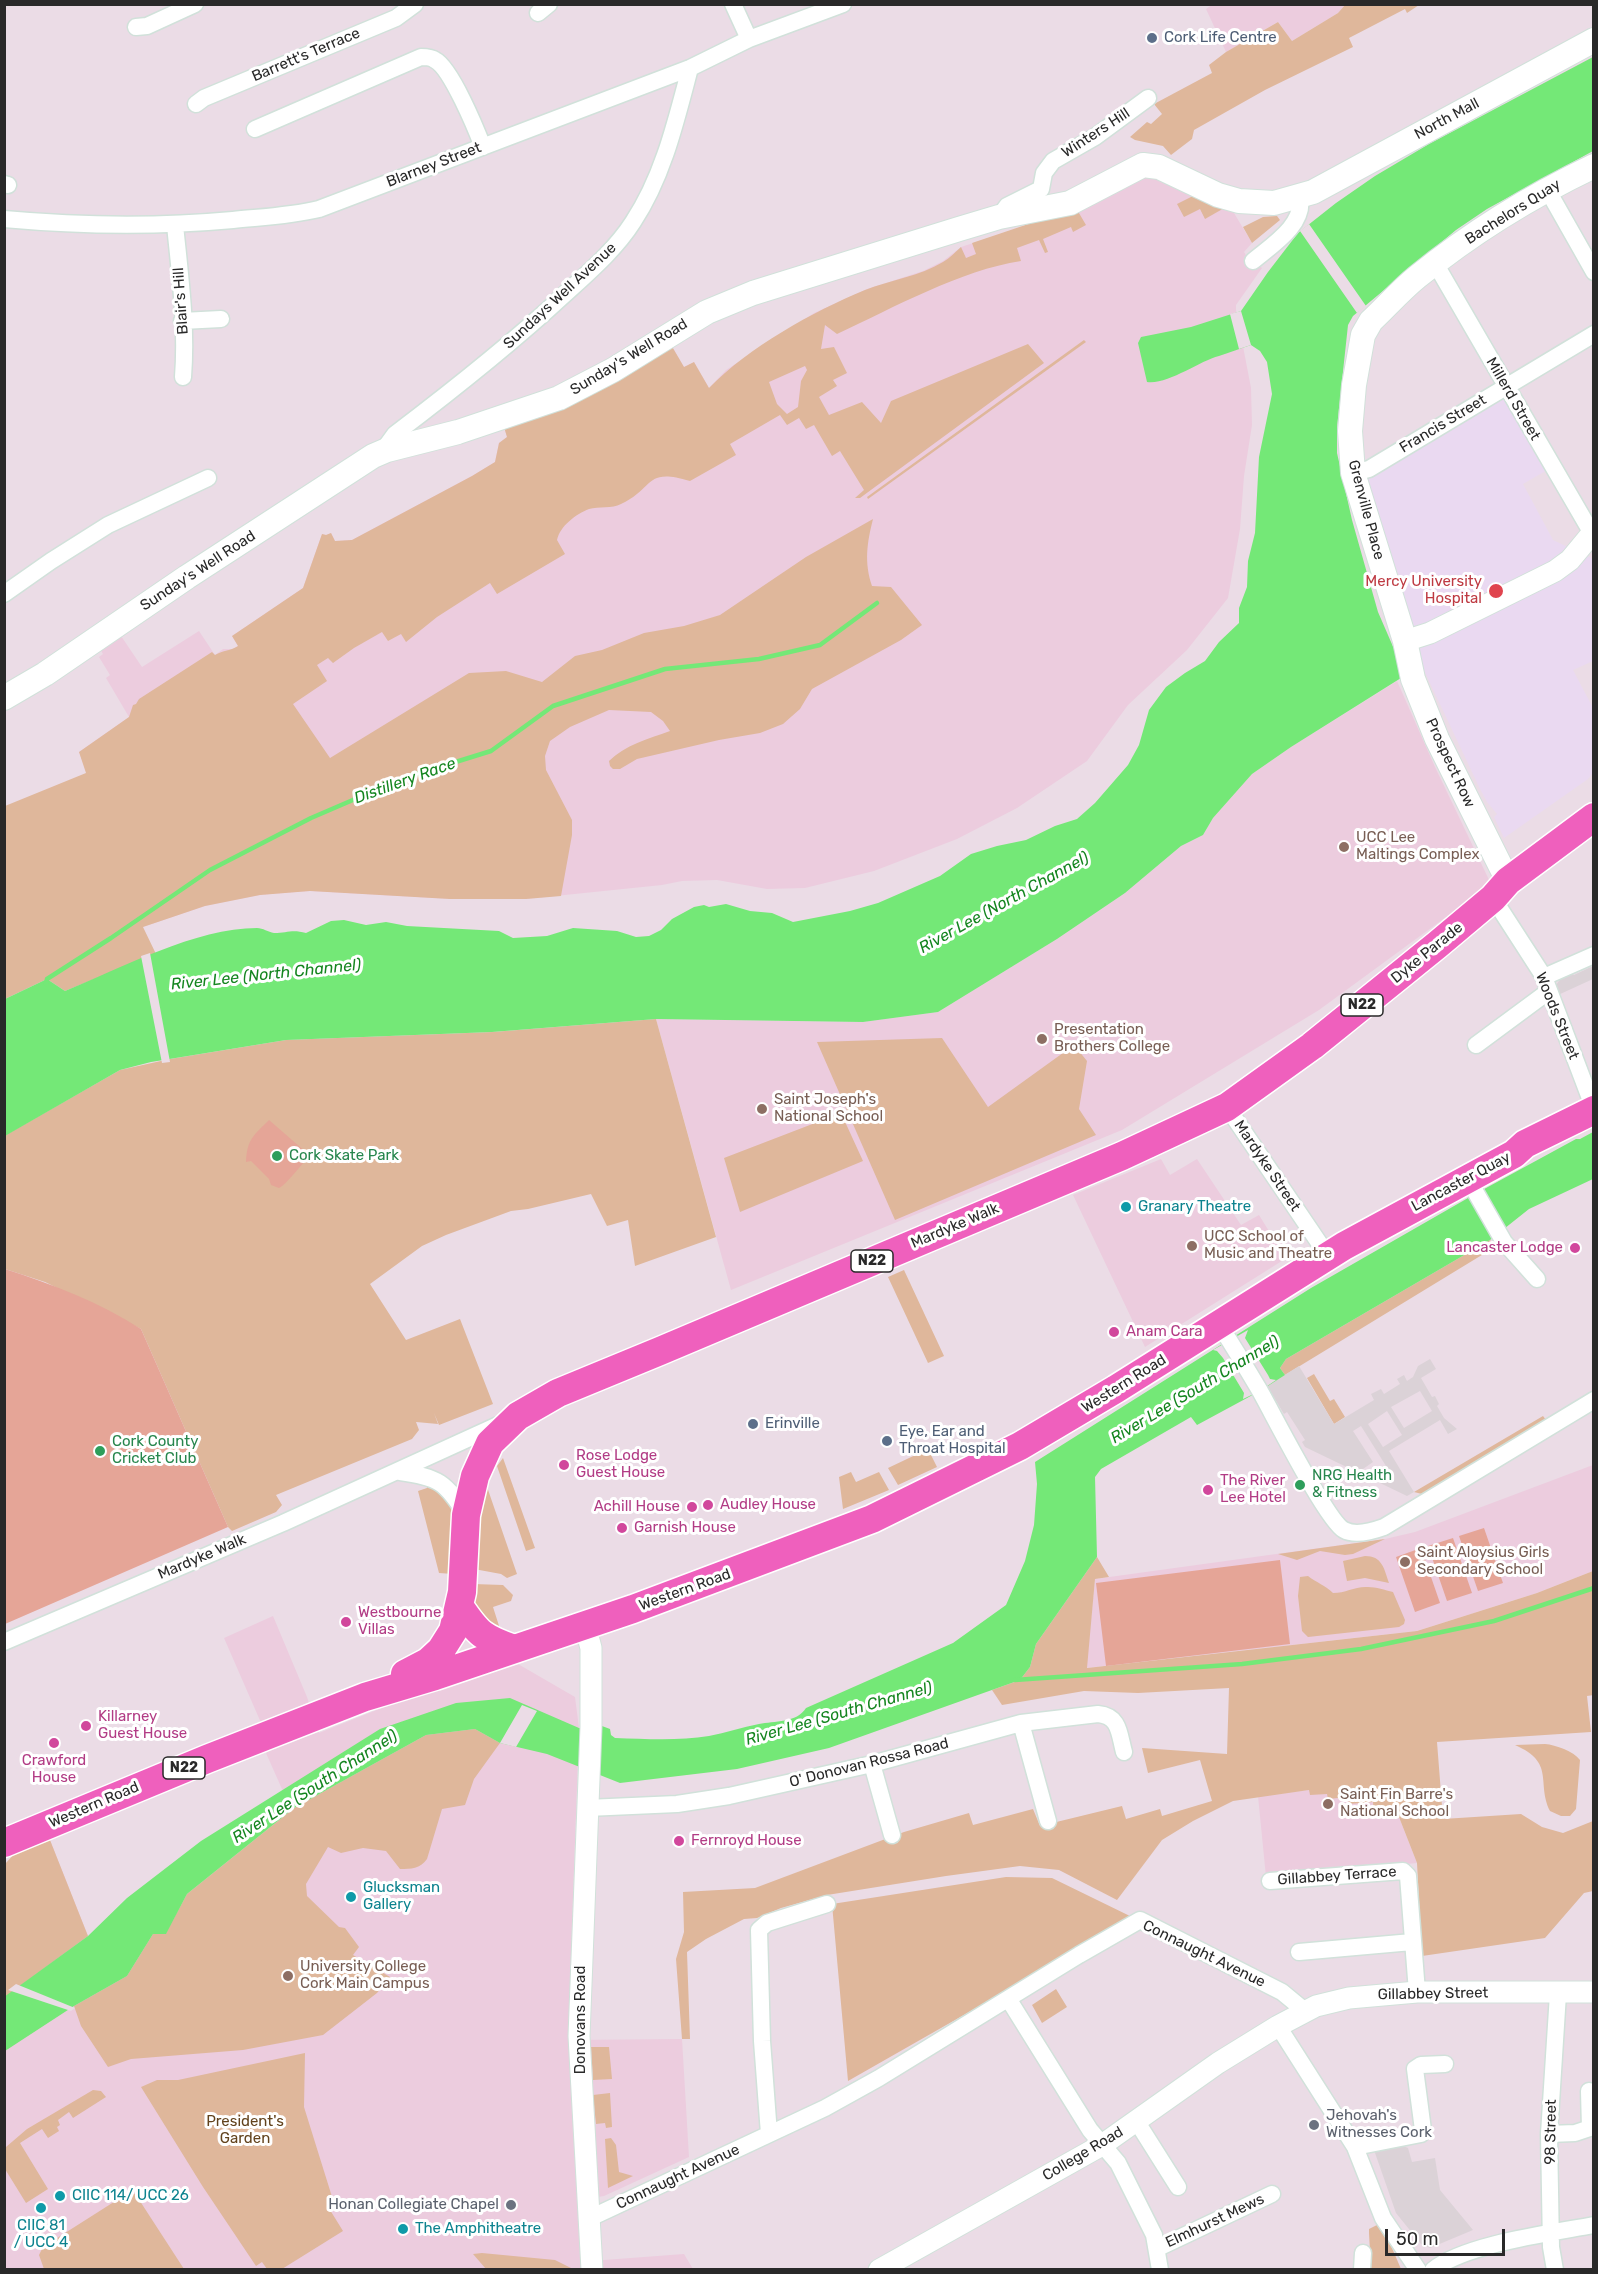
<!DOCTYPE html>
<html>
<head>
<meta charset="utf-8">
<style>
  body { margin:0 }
  #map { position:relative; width:1598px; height:2274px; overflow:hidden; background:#ebdce6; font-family:Rubik,sans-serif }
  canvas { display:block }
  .frame { position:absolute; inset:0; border:6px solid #292929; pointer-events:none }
  .scale { position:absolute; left:1385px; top:2229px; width:120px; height:27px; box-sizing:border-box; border:3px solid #292929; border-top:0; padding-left:8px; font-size:18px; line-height:21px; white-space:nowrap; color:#292929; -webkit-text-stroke:4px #fff; paint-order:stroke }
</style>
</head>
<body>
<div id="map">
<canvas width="1598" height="2274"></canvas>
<div class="frame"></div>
<div class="scale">50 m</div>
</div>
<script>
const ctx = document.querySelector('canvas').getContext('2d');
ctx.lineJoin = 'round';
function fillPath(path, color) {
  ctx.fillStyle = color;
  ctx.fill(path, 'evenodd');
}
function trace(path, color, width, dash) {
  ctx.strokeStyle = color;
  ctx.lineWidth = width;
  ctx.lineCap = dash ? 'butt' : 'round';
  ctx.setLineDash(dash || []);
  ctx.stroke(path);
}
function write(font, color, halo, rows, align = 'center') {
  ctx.font = font + ' Rubik,sans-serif';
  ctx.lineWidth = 6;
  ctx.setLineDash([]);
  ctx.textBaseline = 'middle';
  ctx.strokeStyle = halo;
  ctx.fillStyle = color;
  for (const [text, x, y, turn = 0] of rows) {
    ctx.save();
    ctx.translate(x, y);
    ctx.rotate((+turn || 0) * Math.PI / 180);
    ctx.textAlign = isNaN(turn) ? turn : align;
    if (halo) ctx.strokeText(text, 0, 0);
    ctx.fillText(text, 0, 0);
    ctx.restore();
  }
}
fillPath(new Path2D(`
  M1213 4 1345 5 1338 13 1292 41 1278 22 1226 52 1206 9Z
  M1139 173 1162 177 1231 208 1252 243 1244 252 1247 257 1262 268 1236 305V310L1251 388 1252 425 1244 476 1240 529 1228 598 1187 650 1128 705 1087 761 1017 808 957 839 874 871 805 888 767 889 717 880 682 881 662 885 526 899H450L310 891 260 895 205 906 143 927 79 752 129 717 106 678 110 675 99 657 103 654 99 647 119 633 142 667 199 631 215 655 223 649H233L238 646 232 636 303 588 322 534 326 535 331 533 335 541 352 540 472 476 495 462 499 443 507 437 504 427 670 343 684 367 694 362 709 388 726 370 814 313 867 289 923 271 943 261 961 247 1071 211Z
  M1397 681 1435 767 1491 884 1319 1010 1122 1130 731 1290 656 1019 863 1022 938 1012 1057 939 1125 893 1181 846 1203 835 1213 818 1252 774 1291 747Z
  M1161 1159 1170 1175 1197 1159 1241 1225 1259 1215 1272 1236 1279 1232 1293 1254 1145 1347 1073 1195Z
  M1593 1465V1571L1537 1593 1417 1631 1086 1668 1095 1579 1385 1539 1415 1532Z
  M273 1616 307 1697 319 1733 432 1688 518 1664 575 1697 579 1728 568 2040 682 2039 689 2157 604 2196 581 2200 585 2259 604 2260 684 2254 693 2269 5 2270V1864L50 1840 88 1936 153 1934 294 1808 282 1789 266 1753 272 1748 224 1638Z
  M1307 1746 1397 1812 1417 1863 1266 1877 1258 1796 1309 1790Z`), '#ecccde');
fillPath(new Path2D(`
  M1496 398 1509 400 1549 469 1523 484 1553 540 1593 559V661L1573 670 1593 708V773L1588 779 1504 838 1494 817 1497 814 1487 802 1480 789 1422 666 1387 551 1366 474Z`), '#ead9f1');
fillPath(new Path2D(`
  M1345 5H1419L1407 13 1405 9 1349 38 1353 47 1265 90 1194 130 1192 139 1171 155 1163 146 1135 140 1130 137 1147 122 1151 124 1162 114 1154 104 1212 73 1209 65 1226 52 1278 22 1292 41 1338 13Z
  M1193 196 1226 207 1205 219 1200 209 1184 217 1177 204Z
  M1076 208 1086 225 1073 232 1071 227 1043 239 1048 252 1045 253 1039 240 1017 248 1021 261C961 270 893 308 837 334L825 325 821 349 834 347 847 373 833 380 837 386 819 397 829 415 862 402 881 423 891 401 1028 344 1044 363 860 498H855L864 490 840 451 832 456 814 425 806 429 799 418 787 425 780 415 730 444 736 455 690 481C644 467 655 488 621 504 612 509 599 506 589 509 576 514 560 526 557 540L565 554 497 594 490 583 437 617 406 642 401 634 388 641 382 632 354 648 333 663 328 658 317 665 327 681 293 704 330 758 469 673 506 671 542 682 575 656 602 650 644 633 684 626 720 615 806 557 873 519C867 543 864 562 872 586L891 587 922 625 901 640 812 689 800 709 783 724 760 733 719 740 637 759 620 769H613L610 766 609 761C625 745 648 739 670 731L663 721 651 712 609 710 570 727 550 741 545 756 546 770 572 820V835L561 896 526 899H450L310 891 260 895 205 906 143 927 156 954 65 991 47 979 5 999V806L86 773 79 752 129 717 133 705 136 704 139 699 212 652 215 655C223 650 231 651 238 646L232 636 303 588 322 534 326 535 331 533 335 541 352 540 472 476 495 462 499 443 507 437 504 427 670 343 684 367 694 362 709 388C749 347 812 312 865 290 890 280 920 276 943 262 950 258 955 252 961 247L966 258 976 254 972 243ZM805 366 807 370 801 381 798 407 787 414 777 404 769 382Z
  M1277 216 1280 220 1252 243 1243 227 1263 217Z
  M1084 340 1086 342 868 499 867 497Z
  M656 1019 716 1237 635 1266 628 1220 607 1226 591 1194 528 1209 511 1211 446 1235 422 1246 370 1284 406 1340 460 1319 493 1404 439 1425 434 1413 438 1424 416 1422 419 1430 412 1439 276 1495 282 1505 276 1512 232 1531 228 1527 141 1329 45 1282 5 1269 4 1136 120 1070 170 1059 286 1040 493 1032Z
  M942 1038 988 1107 1074 1045 1087 1061 1079 1109 1096 1135 895 1220 817 1042Z
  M841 1113 863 1161 740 1212 724 1158Z
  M1490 1240 1495 1247 1285 1375 1280 1368 1286 1359Z
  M904 1270 944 1356 928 1363 888 1277Z
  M1314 1374 1330 1401 1334 1399 1345 1417 1334 1424 1307 1378Z
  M1543 1416 1546 1420 1422 1494 1414 1492Z
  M928 1449 937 1467 898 1485 888 1468Z
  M503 1458 535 1548 526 1551 497 1466Z
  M851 1472 856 1482 879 1472 889 1490 843 1509 839 1477Z
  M485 1481 517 1574 507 1578 501 1574 474 1569 473 1554Z
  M427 1483 450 1502 453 1511V1574L439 1573 418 1491 427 1488Z
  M1385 1539 1353 1554 1345 1555 1320 1551 1297 1560 1278 1554Z
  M1365 1556C1382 1556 1384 1568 1389 1583L1365 1578 1347 1581 1343 1561Z
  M1097 1557 1109 1577 1095 1579 1087 1668 1417 1631 1537 1593 1593 1571 1594 1695 1587 1696 1591 1732 1437 1742 1443 1819 1521 1814 1542 1827 1563 1833 1593 1821V1891L1584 1893 1545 1938 1422 1956 1417 1863 1397 1812 1374 1817 1373 1802 1349 1804 1348 1797 1328 1799 1327 1794 1310 1795 1309 1790 1233 1801 1193 1821 1162 1840 1117 1900 1059 1870 1020 1866 946 1876 827 1895 781 1908 757 1918 744 1919 706 1939 687 1952 690 2039H682L676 1959 684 1932 683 1892 755 1888 904 1832 969 1813 973 1825 1033 1809 1040 1826 1122 1806 1126 1819 1160 1809 1162 1816 1212 1801 1200 1760 1148 1773 1142 1748 1227 1754 1229 1688 1138 1693 1084 1691 1002 1705 992 1690 1020 1680 1030 1667 1036 1644Z
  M1308 1576C1317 1583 1325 1585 1333 1593 1346 1593 1355 1586 1368 1587 1376 1587 1385 1590 1393 1592L1405 1620 1404 1624 1399 1627 1308 1637 1302 1631 1298 1596 1300 1577Z
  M473 1584 503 1585 513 1595 511 1601 493 1607 500 1629 473 1612Z
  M475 1729 500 1743 474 1779 465 1805 442 1809 427 1859C420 1869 411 1869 400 1869L386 1851 363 1848 341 1853 328 1847 306 1884 307 1896 339 1927 345 1928 359 1947 353 1955 390 1977 377 1993 323 2035 243 2050 131 2059 108 2067 81 2026 74 2006 127 1976 153 1934 166 1933 187 1894 294 1808 426 1735Z
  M1545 1744C1556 1745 1573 1751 1580 1760L1576 1809 1570 1816H1561L1550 1811C1536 1782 1556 1763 1515 1745Z
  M50 1840 88 1936 5 1997V1864L16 1852Z
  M1006 1877 1052 1878 1134 1918 848 2081 832 1904Z
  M1056 1989 1067 2007 1042 2023 1032 2005Z
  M591 2047H609L612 2079 593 2080Z
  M305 2053 304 2107 333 2200 330 2210 343 2231 282 2269H267L262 2262 256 2266 203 2187 141 2087 157 2080H178Z
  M93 2090 101 2091 106 2097 73 2118 69 2112 58 2120 60 2125 57 2127 59 2131 48 2138 42 2129 20 2143 48 2189 26 2203 5 2169 6 2147 27 2129Z
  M610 2093 612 2127 606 2128 605 2123 596 2124 593 2095Z
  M611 2138 616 2145 619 2172 633 2176 608 2188 605 2139Z
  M128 2193H133L136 2195 184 2269H44L39 2255 43 2247Z
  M1377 2225 1392 2248 1401 2269H1371L1369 2233V2229Z
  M482 2253 555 2260 573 2269H486L473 2254Z`), '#dfb79b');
fillPath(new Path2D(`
  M269 1120 307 1153V1159C300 1166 286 1185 279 1188L271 1185 269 1179 251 1161 246 1162C247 1139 254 1135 269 1120Z
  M5 1269C52 1284 99 1302 141 1329L228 1527 5 1624Z
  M1484 1528 1503 1583 1478 1591 1459 1536Z
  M1453 1538 1472 1593 1447 1601 1428 1546Z
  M1421 1548 1440 1603 1415 1612 1396 1557Z
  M1280 1560 1290 1644 1106 1666 1096 1583Z`), '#e5a597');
fillPath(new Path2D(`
  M1593 966V979L1558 995 1555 987 1562 976 1567 972 1574 975Z
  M1430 1359 1436 1369 1421 1378 1432 1397 1435 1396 1439 1404 1437 1406 1444 1418 1457 1429 1448 1434 1440 1420 1389 1451 1414 1492 1407 1496 1305 1447 1302 1442 1305 1440 1287 1412 1284 1414 1267 1386 1299 1366 1334 1424 1374 1400 1371 1394 1381 1389 1384 1394 1400 1384 1397 1379 1404 1375 1407 1381 1413 1377 1418 1366ZM1420 1391 1432 1411 1404 1428 1391 1407ZM1387 1411 1402 1435 1383 1447 1368 1424ZM1361 1426 1386 1466 1373 1474 1363 1469 1373 1462 1353 1431Z
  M1403 2146 1408 2148 1412 2162 1435 2158 1440 2190 1473 2230 1430 2248 1421 2244 1396 2213 1374 2150Z`), '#dbd2d7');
fillPath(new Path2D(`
  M1593 57V151L1487 209 1456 230 1353 316 1348 325 1337 427V453L1352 520 1378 612 1401 665V678L1291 747 1252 774 1213 818 1203 835 1181 846 1125 893 1057 939 938 1012 863 1022 656 1019 492 1032 286 1040 151 1062 120 1070 5 1136V999L47 979 65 991C121 968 196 928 257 928 263 928 268 932 274 933 287 933 292 929 306 933L331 921 344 920 366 925 386 922 407 926 499 931 513 938 547 936 573 928 617 931 636 937 649 936 661 930 672 919 694 907 704 905 709 907 726 904 750 911 772 913 793 922 850 911 878 903 940 876 971 854 997 846 1026 840 1055 826 1077 819 1095 803 1128 765 1139 745 1149 710 1166 687 1185 673 1205 661 1219 642 1239 623V608L1247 587 1248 561 1255 533 1259 457 1272 394 1267 362 1260 351 1251 345C1240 349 1230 352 1219 356 1199 361 1168 385 1147 382L1138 343 1141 337 1191 327 1241 311 1268 272 1298 233 1336 203 1375 176 1429 144Z
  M1593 1132V1179L1529 1209 1490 1240 1286 1359 1280 1368 1285 1375 1260 1391 1197 1425 1191 1417 1101 1469 1095 1477 1097 1557 1036 1644 1030 1667 1020 1680 829 1748 737 1769 620 1783 547 1754 500 1743 475 1729 426 1735 294 1808 187 1894 166 1934H153L127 1976 74 2006 5 2051 4 1997 88 1936 127 1898 201 1841 380 1729 456 1703 510 1698 579 1728 602 1726 610 1729 611 1735 615 1738C646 1739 679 1741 709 1736 726 1733 742 1727 759 1724 774 1721 797 1723 806 1708L953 1643 1006 1605 1025 1561 1034 1525 1037 1484 1035 1462 1311 1288 1475 1194 1576 1139H1580Z`), '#74e877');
fillPath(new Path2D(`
  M1309 224 1366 306 1357 313 1300 231Z
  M1241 311 1251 345 1239 349 1230 314Z
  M150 953 170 1062 162 1063 141 956Z
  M1248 1330 1245 1338 1268 1375 1270 1379 1276 1380 1260 1391 1243 1399 1244 1393 1223 1358 1217 1351 1213 1350Z
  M522 1705 537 1711 516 1747 500 1743Z
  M16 1984 75 2008 71 2011 8 1990Z`), '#ebdce6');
trace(new Path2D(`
  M46 984 47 979 111 938 210 870 311 818 404 778 491 751 553 706 665 669 759 659 820 645 877 603
  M1015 1680 1242 1664 1361 1649 1494 1621 1594 1588`), '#74e877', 4.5);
const minor = new Path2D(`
  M733 4 749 39
  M538 13 549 4
  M136 27 147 26 195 4
  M196 104 204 98 396 18 415 4
  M255 129 421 57C426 57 431 57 435 60 451 68 476 129 483 147
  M4 184 8 185
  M1547 189 1594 272
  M999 217 1007 206 1041 189 1044 173 1053 161 1095 137 1148 98
  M4 219C81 226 156 227 233 220 262 217 290 216 319 209L690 68 749 39 843 4
  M175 225C180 275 187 327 183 377
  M1253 261C1272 245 1305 225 1300 197
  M1435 263 1594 537
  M182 321 221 319
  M387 450V445L395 434C453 390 510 345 564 295 589 272 615 250 633 222 663 177 676 121 690 68
  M1353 473 1369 469 1594 334
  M4 594 51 561 108 525 208 478
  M1493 898 1544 977 1594 1109
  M1544 977 1594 955
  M1476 1045 1549 991
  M1227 1107 1328 1256
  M1468 1179 1504 1242 1537 1279
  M1219 1324C1233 1346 1247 1369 1260 1391 1273 1414 1327 1521 1344 1530 1355 1536 1373 1531 1384 1527L1594 1400
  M400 1472C438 1477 446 1482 466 1515
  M4 1642 283 1523 498 1425
  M1021 1723 1048 1821
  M872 1764 892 1835
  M587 1808 677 1804 729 1796 872 1764 1021 1723 1098 1714C1120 1716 1119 1734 1124 1752
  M1270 1881 1403 1871 1408 1876 1417 1992
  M1299 1952 1412 1942
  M1009 2000 1090 2130 1118 2163 1154 2235 1160 2270
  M1278 2026 1355 2147 1383 2218 1418 2270
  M1137 2122 1178 2187
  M769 2134 762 2041 759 1930 767 1923 827 1904
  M1549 2134 1575 2133 1590 2128 1589 2091
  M1355 2147 1421 2134 1423 2130 1415 2069 1421 2065 1445 2064
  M588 2219 825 2108 879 2078 1079 1955 1140 1920 1282 1992 1305 2011
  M1158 2248 1272 2194
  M1362 2270 1363 2253
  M1433 2270C1465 2244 1552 2233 1594 2225
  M1555 2270 1551 2247 1549 2134 1558 1994`);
const tertiary = new Path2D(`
  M1405 641 1430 633 1555 571 1570 560 1594 531
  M585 1625 591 1648V1727L579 2036 592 2270
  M879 2270 1102 2145 1218 2063 1278 2026 1316 2006 1349 1998 1417 1992H1594`);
const secondary = new Path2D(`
  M4 698 45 674 187 577 373 456 387 450 458 432 559 398 613 370 707 312 753 293 959 229 999 217 1070 203 1143 165 1159 167 1218 195 1239 201 1274 203 1313 192 1594 40
  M1508 881 1437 739 1413 679 1405 641 1353 473 1350 431 1354 385 1363 335 1371 321C1386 307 1401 290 1417 277 1471 233 1531 196 1594 166`);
const trunk = new Path2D(`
  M460 1607C478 1634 483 1638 514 1649
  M405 1674 428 1662 441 1650 453 1631 462 1592 466 1515 475 1476 490 1443 518 1416 558 1393 660 1351 1122 1156 1227 1107 1312 1046 1437 945 1493 898 1508 881 1594 817
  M4 1843 207 1759 365 1697 435 1676 633 1609 872 1519 1020 1446 1116 1389 1344 1246 1514 1154 1525 1144 1594 1110`);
trace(minor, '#d1e1da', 19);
trace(tertiary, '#d1e1da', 23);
trace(secondary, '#d1e1da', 26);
trace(trunk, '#fff', 31);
trace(minor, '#fff', 16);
trace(tertiary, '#fff', 21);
trace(secondary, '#fff', 24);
trace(trunk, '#ef60bd', 28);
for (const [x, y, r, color] of [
  [1152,38,6,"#5c6f8a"],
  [1496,591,8,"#e0444e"],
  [1344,847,6,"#8d6e63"],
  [1042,1039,6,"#8d6e63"],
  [762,1109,6,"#8d6e63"],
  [277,1156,6,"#2e9e5b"],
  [1126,1207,6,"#0f9aa8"],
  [1192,1246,6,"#8d6e63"],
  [1575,1248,6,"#d1479c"],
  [1114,1332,6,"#d1479c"],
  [753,1424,6,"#5c6f8a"],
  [887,1441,6,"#5c6f8a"],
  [100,1451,6,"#2e9e5b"],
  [564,1465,6,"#d1479c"],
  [1300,1485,6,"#2e9e5b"],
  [1208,1490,6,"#d1479c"],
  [708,1505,6,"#d1479c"],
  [692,1507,6,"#d1479c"],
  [622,1528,6,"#d1479c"],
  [1405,1562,6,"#8d6e63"],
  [346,1622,6,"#d1479c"],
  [86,1726,6,"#d1479c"],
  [54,1743,6,"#d1479c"],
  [1328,1804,6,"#8d6e63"],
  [679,1841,6,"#d1479c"],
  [351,1897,6,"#0f9aa8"],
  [288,1976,6,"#8d6e63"],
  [1314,2125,6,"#6b7280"],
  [60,2196,6,"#0f9aa8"],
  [511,2205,6,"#6b7280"],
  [41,2208,6,"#0f9aa8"],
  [403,2229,6,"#0f9aa8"]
]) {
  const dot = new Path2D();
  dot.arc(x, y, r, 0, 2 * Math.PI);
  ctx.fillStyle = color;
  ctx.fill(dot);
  trace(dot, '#fff', 2);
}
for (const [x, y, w] of [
  [1362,1005,42],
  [872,1261,42],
  [184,1768,42]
]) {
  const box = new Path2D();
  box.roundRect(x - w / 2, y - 11, w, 22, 4.5);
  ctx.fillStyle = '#fff';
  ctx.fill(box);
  trace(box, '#292929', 1.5);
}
write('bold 14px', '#292929', null, [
  ["N22",1362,1005],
  ["N22",872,1261],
  ["N22",184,1768]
]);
write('15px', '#4e5e75', '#fff', [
  ["Cork Life Centre",1164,38],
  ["Erinville",765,1424],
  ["Eye, Ear and",899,1432],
  ["Throat Hospital",899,1449]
], 'left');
write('15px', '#292929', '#fff', [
  ["Barrett's Terrace",306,55,-23],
  ["North Mall",1447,119,-28],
  ["Winters Hill",1096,133,-33],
  ["Blarney Street",434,165,-21],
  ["Bachelors Quay",1513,212,-32],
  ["Sundays Well Avenue",560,296,-43],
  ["Blair's Hill",181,301,-94],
  ["Sunday's Well Road",629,357,-31],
  ["Millerd Street",1513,399,60],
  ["Francis Street",1443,424,-31],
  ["Grenville Place",1366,510,75],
  ["Sunday's Well Road",198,571,-33],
  ["Prospect Row",1450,763,65],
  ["Dyke Parade",1427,953,-39],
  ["Woods Street",1557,1016,68],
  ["Mardyke Street",1267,1166,56],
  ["Lancaster Quay",1461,1182,-28],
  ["Mardyke Walk",955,1226,-23],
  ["Western Road",1124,1384,-32],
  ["Mardyke Walk",202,1557,-23],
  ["Western Road",685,1590,-20],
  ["O' Donovan Rossa Road",869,1763,-14],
  ["Western Road",94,1805,-23],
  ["Gillabbey Terrace",1337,1876,-4],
  ["Connaught Avenue",1204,1954,26],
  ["Gillabbey Street",1433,1994,-1],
  ["Donovans Road",581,2020,-90],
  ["98 Street",1551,2132,-89],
  ["College Road",1083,2154,-31],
  ["Connaught Avenue",678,2177,-25],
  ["Elmhurst Mews",1215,2221,-25]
]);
write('15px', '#be3a42', '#fff', [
  ["Mercy University",1482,582],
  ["Hospital",1482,599]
], 'right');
write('15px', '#785e54', '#fff', [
  ["UCC Lee",1356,838],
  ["Maltings Complex",1356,855],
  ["Presentation",1054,1030],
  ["Brothers College",1054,1047],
  ["Saint Joseph's",774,1100],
  ["National School",774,1117],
  ["UCC School of",1204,1237],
  ["Music and Theatre",1204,1254],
  ["Saint Aloysius Girls",1417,1553],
  ["Secondary School",1417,1570],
  ["Saint Fin Barre's",1340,1795],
  ["National School",1340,1812],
  ["University College",300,1967],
  ["Cork Main Campus",300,1984]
], 'left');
write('15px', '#27864d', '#fff', [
  ["Cork Skate Park",289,1156],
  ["Cork County",112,1442],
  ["Cricket Club",112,1459],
  ["NRG Health",1312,1476],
  ["& Fitness",1312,1493]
], 'left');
write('15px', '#0d838f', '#fff', [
  ["Granary Theatre",1138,1207],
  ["Glucksman",363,1888],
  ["Gallery",363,1905],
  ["CIIC 114/ UCC 26",72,2196],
  ["CIIC 81",41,2226,"center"],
  ["/ UCC 4",41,2243,"center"],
  ["The Amphitheatre",415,2229]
], 'left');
write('15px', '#b23c85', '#fff', [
  ["Lancaster Lodge",1563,1248,"right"],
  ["Anam Cara",1126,1332],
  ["Rose Lodge",576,1456],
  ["Guest House",576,1473],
  ["The River",1220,1481],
  ["Lee Hotel",1220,1498],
  ["Audley House",720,1505],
  ["Achill House",680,1507,"right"],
  ["Garnish House",634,1528],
  ["Westbourne",358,1613],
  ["Villas",358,1630],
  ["Killarney",98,1717],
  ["Guest House",98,1734],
  ["Crawford",54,1761,"center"],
  ["House",54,1778,"center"],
  ["Fernroyd House",691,1841]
], 'left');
write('15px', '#5b616d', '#fff', [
  ["Jehovah's",1326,2116],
  ["Witnesses Cork",1326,2133],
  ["Honan Collegiate Chapel",499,2205,"right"]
], 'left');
write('15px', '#62431d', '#fff', [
  ["President's",245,2122],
  ["Garden",245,2139]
]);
write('italic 16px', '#14851f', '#fff', [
  ["Distillery Race",405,781,-20],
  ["River Lee (North Channel)",1004,903,-29],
  ["River Lee (North Channel)",266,975,-6],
  ["River Lee (South Channel)",1195,1390,-31],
  ["River Lee (South Channel)",839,1714,-16],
  ["River Lee (South Channel)",315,1787,-33]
]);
</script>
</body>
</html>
